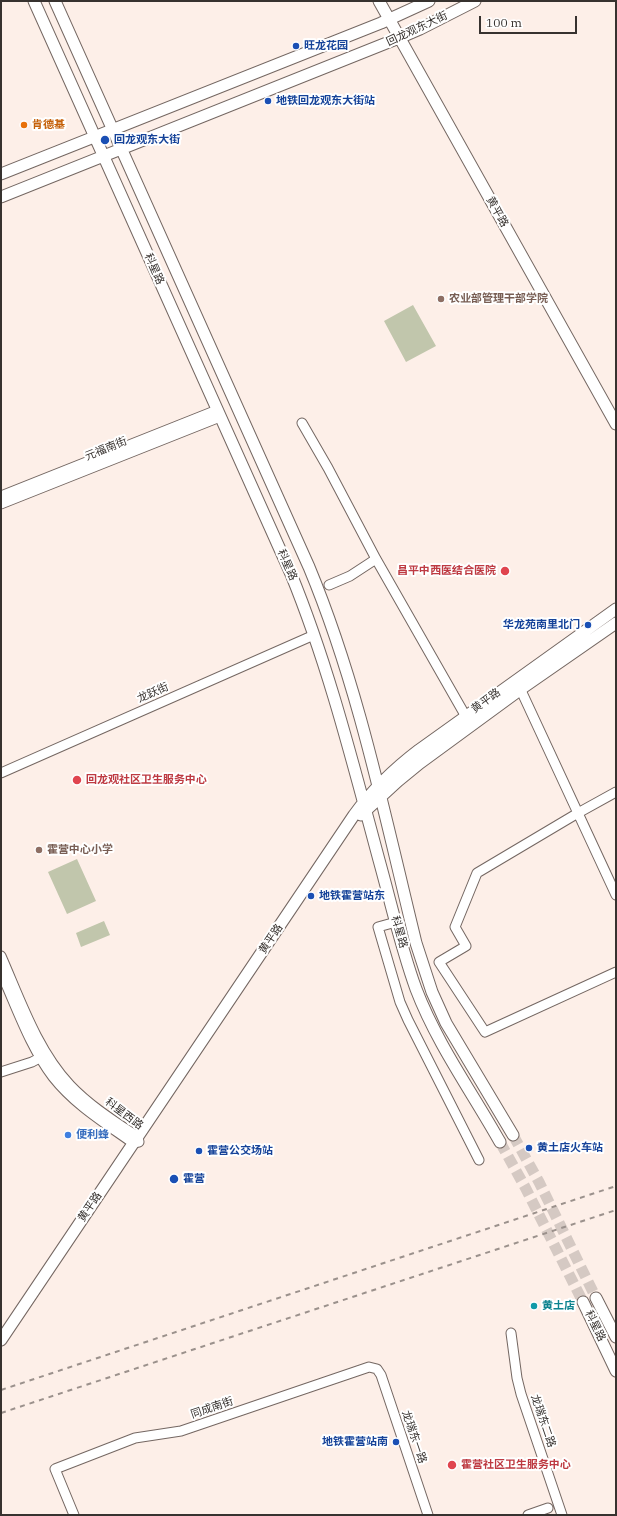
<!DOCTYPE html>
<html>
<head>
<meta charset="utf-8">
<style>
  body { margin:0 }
  #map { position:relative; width:617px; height:1516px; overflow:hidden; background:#fdefe8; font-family:"IBM Plex Serif",serif }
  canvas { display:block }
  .frame { position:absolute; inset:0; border:2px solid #37322f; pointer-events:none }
  .scale { position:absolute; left:479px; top:16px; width:98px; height:18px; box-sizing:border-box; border:2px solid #37322f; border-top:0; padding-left:5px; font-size:12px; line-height:14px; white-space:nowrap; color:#37322f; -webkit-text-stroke:3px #fff; paint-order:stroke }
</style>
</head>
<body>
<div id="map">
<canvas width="617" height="1516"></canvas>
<div class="frame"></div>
<div class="scale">100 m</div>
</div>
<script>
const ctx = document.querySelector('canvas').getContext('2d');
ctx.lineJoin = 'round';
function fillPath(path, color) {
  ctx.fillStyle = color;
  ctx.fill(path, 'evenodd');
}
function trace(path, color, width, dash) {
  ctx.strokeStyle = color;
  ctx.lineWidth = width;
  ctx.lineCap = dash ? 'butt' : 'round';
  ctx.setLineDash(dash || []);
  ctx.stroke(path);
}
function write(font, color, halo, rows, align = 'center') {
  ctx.font = font + ' "IBM Plex Serif","Noto Sans SC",serif';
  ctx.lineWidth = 4;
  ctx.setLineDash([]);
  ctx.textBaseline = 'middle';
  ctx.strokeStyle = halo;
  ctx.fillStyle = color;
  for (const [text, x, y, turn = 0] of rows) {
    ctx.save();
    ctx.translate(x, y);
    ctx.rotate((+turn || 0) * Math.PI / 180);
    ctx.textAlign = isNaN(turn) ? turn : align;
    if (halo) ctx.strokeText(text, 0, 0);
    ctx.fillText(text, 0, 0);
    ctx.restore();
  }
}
fillPath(new Path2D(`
  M413 305 436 346 406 362 384 321Z
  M77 859 96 901 67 914 48 872Z
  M104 921 110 935 81 947 76 933Z`), '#c1c6ac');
trace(new Path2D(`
  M513 1135 539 1182 596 1298
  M500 1142 525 1187 583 1302`), '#d5c9c3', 11, [11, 5.5]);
const minor = new Path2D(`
  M302 423 328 468 376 559 469 722
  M1 496 217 410
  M1 504 220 417
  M329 585 350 576 376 559
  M518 684 616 895
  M1 773 314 635
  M616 792 578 813 477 873 455 927 466 946 439 962 485 1032 616 972
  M396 922 378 927 400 1002 408 1020 479 1160
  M1 956C20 999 37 1050 70 1085 90 1106 114 1121 138 1137L139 1142 133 1143C105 1123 75 1105 53 1077 30 1047 17 1008 1 973
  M1 1072 32 1062 45 1055
  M511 1333 517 1378 521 1394 562 1515
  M74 1515 55 1469 135 1438 181 1431 369 1367 377 1369 381 1375 428 1515
  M528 1515 548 1508`);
const major = new Path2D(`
  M34 1 291 574C329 667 353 764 379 860 391 903 401 948 416 989 437 1044 472 1092 500 1142
  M55 1 309 567C359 687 385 817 416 943L432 992 446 1023 513 1135
  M379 1 616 424
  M1 174 381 23 429 1
  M1 197 399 38 420 29 475 1
  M361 815 398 781 420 763 521 689 616 623
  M596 1298 616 1337
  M583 1302 616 1371
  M1 1340 354 815C373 789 394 769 419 750L616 609`);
trace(minor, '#746762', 11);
trace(major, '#746762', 13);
trace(minor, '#fff', 9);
trace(major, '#fff', 11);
trace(new Path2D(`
  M1 1390 616 1186
  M1 1413 616 1210`), '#9b918c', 2, [5, 5]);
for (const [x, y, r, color] of [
  [296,46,4,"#1a4fb4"],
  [268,101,4,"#1a4fb4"],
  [24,125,4,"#e8710a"],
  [105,140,5,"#1a4fb4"],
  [441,299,4,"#8d6e63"],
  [505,571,5,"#e0444e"],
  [588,625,4,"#1a4fb4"],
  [77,780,5,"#e0444e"],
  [39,850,4,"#8d6e63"],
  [311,896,4,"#1a4fb4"],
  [68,1135,4,"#3f7fe0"],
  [529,1148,4,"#1a4fb4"],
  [199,1151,4,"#1a4fb4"],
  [174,1179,5,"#1a4fb4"],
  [534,1306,4,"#0f9aa8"],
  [396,1442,4,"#1a4fb4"],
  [452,1465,5,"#e0444e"]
]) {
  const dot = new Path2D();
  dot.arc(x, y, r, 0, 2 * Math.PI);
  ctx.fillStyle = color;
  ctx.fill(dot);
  trace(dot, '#fff', 1.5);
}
write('11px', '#37322f', '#fff', [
  ["回龙观东大街",417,29,-25],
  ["黄平路",497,212,61],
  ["科星路",154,269,66],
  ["元福南街",106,449,-22],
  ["科星路",287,565,66],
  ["龙跃街",153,693,-24],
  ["黄平路",486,701,-36],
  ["科星路",399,932,74],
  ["黄平路",271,939,-56],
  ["科星西路",124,1114,37],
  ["黄平路",90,1207,-56],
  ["科星路",595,1326,64],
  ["同成南街",212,1408,-19],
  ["龙瑞东二路",543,1421,71],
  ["龙瑞东一路",414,1437,71]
]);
write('bold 11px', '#164399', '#fff', [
  ["旺龙花园",304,46],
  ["地铁回龙观东大街站",276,101],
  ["回龙观东大街",114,140],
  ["华龙苑南里北门",580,625,"right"],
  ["地铁霍营站东",319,896],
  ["黄土店火车站",537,1148],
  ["霍营公交场站",207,1151],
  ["霍营",183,1179],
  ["地铁霍营站南",388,1442,"right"]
], 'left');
write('bold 11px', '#c56008', '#fff', [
  ["肯德基",32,125]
], 'left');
write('bold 11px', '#785e54', '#fff', [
  ["农业部管理干部学院",449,299],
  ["霍营中心小学",47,850]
], 'left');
write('bold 11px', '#be3a42', '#fff', [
  ["昌平中西医结合医院",496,571,"right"],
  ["回龙观社区卫生服务中心",86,780],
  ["霍营社区卫生服务中心",461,1465]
], 'left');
write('bold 11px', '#366cbe', '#fff', [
  ["便利蜂",76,1135]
], 'left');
write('bold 11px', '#0d838f', '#fff', [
  ["黄土店",542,1306]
], 'left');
</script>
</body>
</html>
